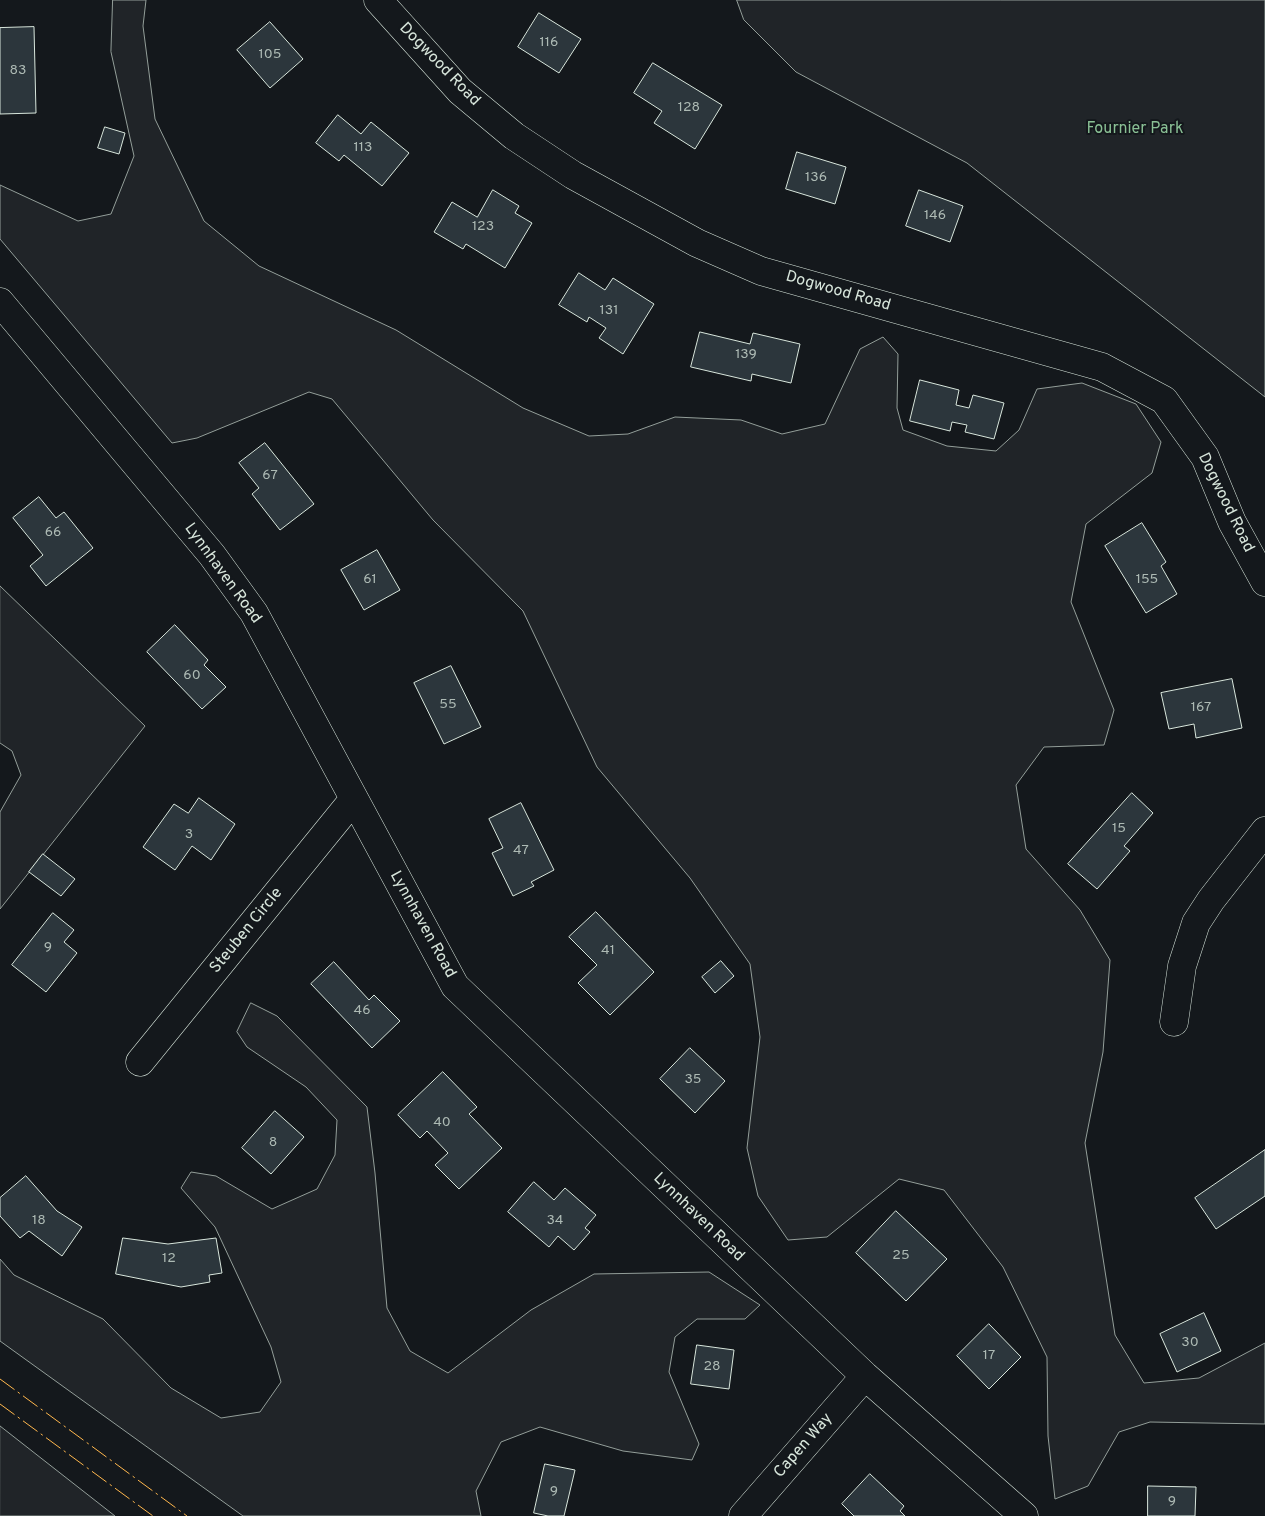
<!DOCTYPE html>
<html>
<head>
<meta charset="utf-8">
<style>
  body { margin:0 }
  canvas { display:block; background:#14181c }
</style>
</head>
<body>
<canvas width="1265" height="1516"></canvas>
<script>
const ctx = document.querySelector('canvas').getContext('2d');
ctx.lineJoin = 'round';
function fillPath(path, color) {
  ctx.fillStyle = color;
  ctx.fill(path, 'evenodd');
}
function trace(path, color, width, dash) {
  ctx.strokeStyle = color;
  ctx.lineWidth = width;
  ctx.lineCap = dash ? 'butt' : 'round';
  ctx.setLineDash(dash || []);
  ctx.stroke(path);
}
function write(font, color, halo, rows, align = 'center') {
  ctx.font = font + ' Overpass,sans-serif';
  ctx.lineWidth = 4;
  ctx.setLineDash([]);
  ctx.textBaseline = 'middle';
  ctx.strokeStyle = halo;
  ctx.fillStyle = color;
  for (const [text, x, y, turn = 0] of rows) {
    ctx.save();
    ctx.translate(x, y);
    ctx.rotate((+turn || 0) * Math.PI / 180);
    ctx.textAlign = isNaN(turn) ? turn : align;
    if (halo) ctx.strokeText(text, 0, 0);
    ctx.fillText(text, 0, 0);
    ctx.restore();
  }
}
const green = new Path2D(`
  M113 0H146L143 26 155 119 204 221 259 266 396 330 523 408 589 436 628 434 675 417 741 420 782 434 825 424 860 349 883 337 898 354 897 408 903 430 947 446 996 451 1019 430 1037 389 1082 383 1136 404 1161 442 1152 473 1086 524 1071 602 1114 710 1104 745 1044 747 1016 785 1026 849 1080 910 1110 960 1103 1052 1085 1143 1115 1335 1144 1383 1199 1378 1265 1343V1424L1150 1422 1119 1432 1088 1486 1055 1499 1048 1436 1047 1357 1003 1267 944 1190 899 1179 827 1237 788 1240 758 1196 747 1148 760 1037 750 964 690 878 597 767 523 611 433 520 332 399 309 392 197 438 172 443 0 239V185L78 221 111 214 134 156 111 52Z
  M737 0H1265V397L967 163 796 72 744 20Z
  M0 586 145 726 0 909V812L21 775 12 751 0 743Z
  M251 1003 277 1016 367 1107 375 1173 387 1308 410 1351 448 1373 531 1310 594 1274 709 1272 760 1305 745 1319H697L675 1337 669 1372 699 1444 692 1460 623 1451 540 1427 501 1442 476 1491 481 1516H243L0 1341V1259L14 1275 103 1319 171 1388 221 1418 260 1412 281 1382 271 1347 215 1227 181 1188 191 1172 216 1176 272 1209 317 1189 335 1155 337 1120 306 1087 247 1047 237 1032Z
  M0 1426 115 1516H0Z`);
fillPath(green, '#202428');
trace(green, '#939e99', 1);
const building = new Path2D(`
  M539 13 581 39 559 73 518 47Z
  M270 22 303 59 270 88 237 50Z
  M34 27 36 113 0 114V28Z
  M653 63 722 105 695 149 654 123 662 111 634 93Z
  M338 115 361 134 371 122 409 153 382 186 344 155 339 161 316 143Z
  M105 127 125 133 119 154 98 148Z
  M797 152 846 167 835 204 786 189Z
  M493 190 519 206 515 213 532 223 505 268 466 244 463 249 434 232 452 202 477 217Z
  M919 190 963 206 950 242 906 226Z
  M579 273 605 290 613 278 654 304 623 354 599 338 606 328 589 317 587 322 559 305Z
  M700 332 750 344 753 333 800 344 791 383 752 374 751 381 691 367Z
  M920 380 959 390 956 405 969 408 973 395 1004 403 994 439 965 432 967 425 952 422 950 431 910 421Z
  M265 443 314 504 280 530 252 494 259 488 239 463Z
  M39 497 56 518 64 512 93 548 46 586 30 566 43 555 13 518Z
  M1142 523 1166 562 1161 566 1177 594 1146 613 1105 546Z
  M377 550 400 590 364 610 341 570Z
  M175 625 208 660 204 665 226 687 202 709 147 652Z
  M451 666 481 727 444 744 414 683Z
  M1232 679 1242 728 1196 738 1194 724 1169 729 1161 693Z
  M1132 793 1153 813 1124 846 1130 851 1097 889 1068 864Z
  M199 798 235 824 211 860 192 846 175 870 143 847 174 804 188 813Z
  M521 803 554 870 531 882 534 886 513 896 492 853 503 848 489 819Z
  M43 854 75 879 61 896 29 872Z
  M596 912 654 972 610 1015 578 983 597 965 569 937Z
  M53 913 74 930 64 942 77 953 46 992 12 965Z
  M721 961 734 976 715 993 702 977Z
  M334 962 369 1000 374 995 400 1021 372 1048 311 984Z
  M690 1048 725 1081 695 1113 660 1079Z
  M443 1072 477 1107 469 1114 502 1148 459 1189 435 1165 448 1153 427 1131 420 1138 398 1115Z
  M275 1111 304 1137 271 1174 242 1148Z
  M1265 1150V1196L1216 1229 1195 1198Z
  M26 1176 57 1211 82 1227 62 1256 29 1231 20 1238 0 1216V1198Z
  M534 1182 554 1200 565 1188 596 1215 585 1228 590 1232 574 1250 558 1236 549 1247 508 1212Z
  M896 1211 947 1259 906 1301 856 1253Z
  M123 1238 168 1244 216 1238 222 1273 209 1275 210 1282 181 1287 116 1274Z
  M1204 1313 1221 1351 1177 1372 1160 1334Z
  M989 1324 1021 1357 989 1389 957 1356Z
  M697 1345 734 1350 729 1389 691 1384Z
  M545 1464 575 1470 564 1516H548L534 1513Z
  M870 1474 904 1506 900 1511 905 1516H854L842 1504Z
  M1148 1486 1196 1487 1195 1516H1148Z`);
fillPath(building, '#2c363c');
trace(building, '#d8e6dc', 1);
const minor = new Path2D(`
  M378 0 460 91 514 136 573 175 697 243 761 271 1102 367 1164 400 1205 457 1232 522 1265 582
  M0 302 212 555 254 613 455 986 865 1376 1024 1516
  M1174 1022 1182 966 1196 923 1211 900 1265 831
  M140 1062 353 800
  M743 1516 865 1376`);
trace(minor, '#d8e6dc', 29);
trace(minor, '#14181c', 28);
trace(new Path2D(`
  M0 1379 187 1516
  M0 1404 153 1516`), '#ffb74d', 1, [18, 4, 2.5, 4]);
write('14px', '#adbab4', null, [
  ["116",549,43],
  ["105",270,55],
  ["83",18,71],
  ["128",689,108],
  ["113",363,148],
  ["136",816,178],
  ["146",935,216],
  ["123",483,227],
  ["131",609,311],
  ["139",746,355],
  ["67",270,476],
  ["66",53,533],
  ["61",370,580],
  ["155",1147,580],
  ["60",192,676],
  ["55",448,705],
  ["167",1201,708],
  ["15",1119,829],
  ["3",189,835],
  ["47",521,851],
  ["9",48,948],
  ["41",608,951],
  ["46",362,1011],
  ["35",693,1080],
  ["40",442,1123],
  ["8",273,1143],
  ["18",39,1221],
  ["34",555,1221],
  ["25",901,1256],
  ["12",169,1259],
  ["30",1190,1343],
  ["17",989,1356],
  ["28",712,1367],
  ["9",554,1492],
  ["9",1172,1502]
]);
write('16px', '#d8e6dc', '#14181c', [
  ["Dogwood Road",439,65,46],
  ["Dogwood Road",838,292,16],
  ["Dogwood Road",1225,503,64],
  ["Lynnhaven Road",222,574,54],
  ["Lynnhaven Road",422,925,61],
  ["Steuben Circle",247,931,-51],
  ["Lynnhaven Road",698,1218,44],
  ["Capen Way",804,1446,-49]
]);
write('16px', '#8ac095', '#14181c', [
  ["Fournier Park",1135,130]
]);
</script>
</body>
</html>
